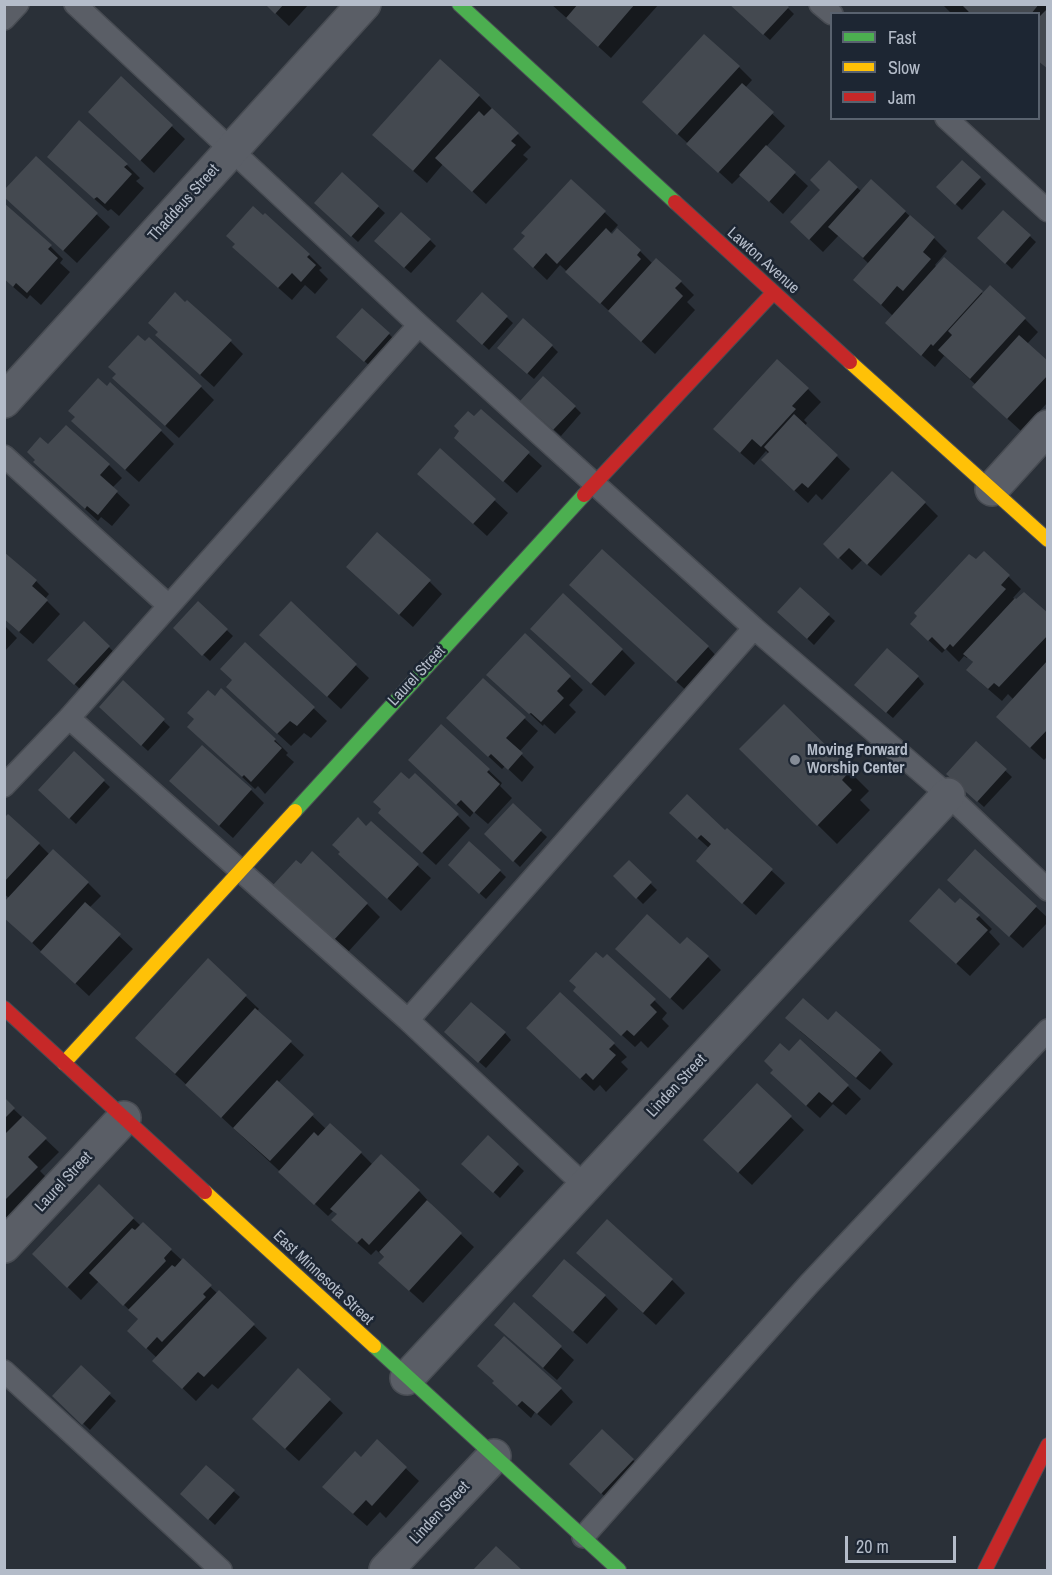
<!DOCTYPE html>
<html>
<head>
<meta charset="utf-8">
<style>
  body { margin:0 }
  #map { position:relative; width:1052px; height:1575px; overflow:hidden; background:#2a3038; font-family:"Archivo Narrow",sans-serif }
  canvas { display:block }
  .frame { position:absolute; inset:0; border:6px solid #b4bcc9; pointer-events:none }
  .legend { position:absolute; left:830px; top:12px; width:210px; height:108px; box-sizing:border-box; background:#1d2633; border:2px solid #59626f; margin:0; padding:8px 10px; list-style:none; font-size:18px; color:#b4bcc9 }
  .legend li { display:flex; align-items:center; gap:12px; height:30px }
  .legend b { width:30px; border:2px solid #59626f }
  .scale { position:absolute; left:845px; top:1536px; width:111px; height:27px; box-sizing:border-box; border:3px solid #b4bcc9; border-top:0; padding-left:8px; font-size:18px; line-height:21px; white-space:nowrap; color:#b4bcc9; -webkit-text-stroke:4px #1d2633; paint-order:stroke }
</style>
</head>
<body>
<div id="map">
<canvas width="1052" height="1575"></canvas>
<div class="frame"></div>
<ul class="legend">
<li><b style="height:8px;background:#4caf50"></b>Fast</li>
<li><b style="height:8px;background:#ffc107"></b>Slow</li>
<li><b style="height:8px;background:#c62828"></b>Jam</li>
</ul>
<div class="scale">20 m</div>
</div>
<script>
const ctx = document.querySelector('canvas').getContext('2d');
ctx.lineJoin = 'round';
function fillPath(path, color) {
  ctx.fillStyle = color;
  ctx.fill(path, 'evenodd');
}
function trace(path, color, width, dash) {
  ctx.strokeStyle = color;
  ctx.lineWidth = width;
  ctx.lineCap = dash ? 'butt' : 'round';
  ctx.setLineDash(dash || []);
  ctx.stroke(path);
}
function write(font, color, halo, rows, align = 'center') {
  ctx.font = font + ' "Archivo Narrow",sans-serif';
  ctx.lineWidth = 5;
  ctx.setLineDash([]);
  ctx.textBaseline = 'middle';
  ctx.strokeStyle = halo;
  ctx.fillStyle = color;
  for (const [text, x, y, turn = 0] of rows) {
    ctx.save();
    ctx.translate(x, y);
    ctx.rotate((+turn || 0) * Math.PI / 180);
    ctx.textAlign = isNaN(turn) ? turn : align;
    if (halo) ctx.strokeText(text, 0, 0);
    ctx.fillText(text, 0, 0);
    ctx.restore();
  }
}
fillPath(new Path2D(`
  M266 4H309L289 26Z
  M551 4H659L611 58Z
  M784 4 794 14 770 40 738 11Z
  M942 4H1048V68L1038 60V14H972L969 11 967 14H952Z
  M440 61 479 96 531 147 523 155 528 159 486 204 443 164 427 183 387 148Z
  M739 67 752 80 745 88 785 126 766 147 808 186 783 214 741 175 732 184 657 115Z
  M121 78 185 139 154 173 103 125Z
  M36 158 110 227 77 263 16 207Z
  M830 162 862 192 871 181 934 238 947 251 935 265 937 267 945 259 983 294 1025 319 1038 332 1027 344 1048 363V402L1021 431 987 400 976 385 947 358 944 356 935 367 900 336 893 316 855 280 869 264 839 235 823 252 805 235Z
  M127 165 140 178 136 181 144 188 119 216 111 209 108 211 62 170Z
  M342 174 385 213 358 242 322 209Z
  M980 178 986 184 962 210 938 187Z
  M571 181 618 225 610 234 640 251 653 264 681 282 694 295 687 302 695 310 655 354 560 265 547 280 528 262Z
  M1004 212 1036 242 1012 269 985 244Z
  M430 240 436 246 411 273 382 248Z
  M50 246 63 259 60 263 70 272 41 305 30 295 27 299 4 279Z
  M309 255 322 268 319 270 328 279 315 294 305 285 292 300 247 260Z
  M482 294 513 323 489 350 458 321Z
  M389 334 395 340 371 367 344 343Z
  M230 341 243 354 214 387 170 348Z
  M145 343 201 387 214 400 179 438 127 391Z
  M552 346 558 352 534 379 505 354Z
  M808 389 821 402 804 420 807 423 805 426 850 469 822 500 816 494 808 503 776 473 769 454 766 451 754 465 728 442Z
  M528 407H575L581 413 561 436Z
  M481 411 542 466 517 493 469 450 474 418Z
  M161 431 174 444 139 482 86 434Z
  M48 446 109 465 122 478 112 488 130 505 112 526 101 517 98 521 48 475Z
  M440 450 508 513 487 536 419 474Z
  M925 503 938 516 881 576 862 560 852 570 825 544Z
  M1008 576 1021 589 1013 598 1048 615V756L1044 760 1011 730 1014 700 1008 694 1002 701 981 683 974 663 968 657 967 658 964 656 959 662 946 649 942 653 925 637Z
  M361 580 430 582 442 594 413 627Z
  M36 581 49 594 45 599 60 614 33 644 4 619Z
  M800 589 835 621 814 645 786 618Z
  M584 598 708 647 720 660 690 694Z
  M198 603 233 636 210 661 175 628Z
  M291 604 369 678 341 709 274 647Z
  M84 623 115 653 81 690 49 660Z
  M4 625 17 638 4 652Z
  M525 635 583 690 569 705 576 712 555 734 544 724 543 726 501 687Z
  M545 642 622 650 635 663 605 696Z
  M245 644 327 721 311 738 304 733 291 746 241 700 233 680Z
  M918 677 924 684 893 718 862 691Z
  M483 680 538 731 519 752 534 767 522 782 505 766 502 769 461 731Z
  M123 683 170 727 148 751 107 713Z
  M784 706 869 791 860 800 870 810 837 844 741 749Z
  M442 726 502 783 500 786 512 798 488 824 474 812 470 817 423 773Z
  M202 740H275L288 753 286 755 294 762 265 794 258 786 255 789Z
  M976 743 1012 777 984 807 954 780Z
  M74 753 110 787 76 824 40 790Z
  M251 790 264 803 233 838 184 794Z
  M513 805 547 837 520 867 486 834Z
  M457 815 470 828 436 865 393 826Z
  M4 821 39 844 50 855 88 883 101 896 89 908 133 949 89 996 11 923 9 898 4 894Z
  M371 823 431 878 401 911 353 866 342 852Z
  M684 826 725 832 727 830 785 883 756 915 711 874 709 848Z
  M975 851 1048 918V922L1023 948 962 893Z
  M629 862 657 890 643 904 615 876Z
  M500 871 506 877 486 899 456 872Z
  M288 898 367 904 380 917 348 952Z
  M955 905 979 916 992 929 989 932 1000 944 970 976 924 934Z
  M680 946 708 957 721 970 683 1010 630 961Z
  M208 961 259 1009 257 1011 304 1055 278 1083 326 1129 361 1153 373 1165 419 1191 431 1204 430 1205 474 1247 423 1303 393 1276 385 1258 376 1250 371 1255 346 1233 338 1215 334 1210 328 1216 150 1051Z
  M654 1000 667 1013 662 1019 669 1026 648 1048 641 1041 635 1047 588 1004Z
  M829 1022 880 1051 893 1064 870 1090 800 1031Z
  M505 1033 511 1040 486 1068 452 1038Z
  M541 1041 614 1044 627 1057 621 1062 628 1069 606 1092 600 1085 594 1091Z
  M801 1041 861 1099 846 1115 833 1104 820 1118 785 1086 789 1053Z
  M757 1085 804 1130 752 1185 718 1153Z
  M4 1100 59 1152 40 1171 50 1181 4 1228Z
  M488 1137 524 1171 500 1198 464 1164Z
  M99 1186 141 1226 143 1224 218 1294 219 1292 267 1338 218 1389 212 1384 196 1401 154 1361 157 1358 129 1331 140 1320 99 1281 81 1300 34 1254Z
  M591 1266 672 1280 685 1293 656 1325Z
  M605 1296 618 1309 587 1344 547 1309Z
  M514 1304 574 1360 557 1380 509 1338Z
  M81 1368 116 1401 90 1430 54 1396Z
  M298 1371 343 1413 299 1461 267 1432Z
  M561 1389 573 1402 551 1426 535 1412 531 1418 507 1396Z
  M377 1441 419 1481 386 1518 380 1512 367 1526 337 1500 361 1459Z
  M633 1460 646 1473 615 1506 584 1477Z
  M233 1491 240 1497 215 1525 188 1500Z
  M496 1548 520 1570H475Z`), '#0007');
fillPath(new Path2D(`
  M265 4H284L275 14Z
  M578 4H635L598 47 566 18Z
  M729 4H786L789 7 763 35Z
  M961 4H1039L1031 14H971Z
  M1048 8V69L1038 61V18Z
  M704 34 740 66 677 135 642 102Z
  M440 59 480 95 413 171 372 135Z
  M121 76 173 125 140 161 88 112Z
  M742 83 774 112 718 173 686 144Z
  M492 108 519 133 511 141 516 145 472 192 435 158 479 111 484 116Z
  M79 120 128 164 124 167 132 174 105 204 97 197 94 199 47 157Z
  M766 145 796 172 769 202 739 175Z
  M36 156 98 213 63 251 4 197V190Z
  M829 160 858 187 809 240 790 222 820 190 810 180Z
  M962 160 981 177 955 205 936 187Z
  M342 172 379 206 351 237 314 203Z
  M571 179 606 211 557 264 546 253 533 268 513 249 525 236 521 233Z
  M871 179 906 211 863 258 828 227Z
  M4 203 52 245 48 249 58 258 27 293 16 283 13 287 4 279Z
  M253 206 263 215 265 213 310 254 307 257 316 265 301 282 292 273 278 288 232 247 235 244 226 236Z
  M1003 210 1031 235 1005 264 977 238Z
  M401 212 431 239 404 268 374 241Z
  M910 215 935 237 923 252 931 259 903 291 897 286 881 305 853 280Z
  M606 228 612 234 617 228 641 250 637 255 641 259 600 304 565 272Z
  M944 257 983 291 933 346 931 344 921 356 885 323Z
  M656 258 682 281 675 288 683 296 641 342 608 311Z
  M990 285 1026 318 970 379 938 350 952 335 948 331Z
  M175 292 185 302 187 300 232 340 200 375 155 335 158 332 148 323Z
  M482 292 508 316 482 345 456 321Z
  M362 308 390 333 364 362 336 337Z
  M523 318 553 345 527 374 497 348Z
  M138 335 145 341 149 337 202 386 165 426 112 378 116 374 108 367Z
  M1019 335 1048 361V375L1007 419 972 387Z
  M777 359 809 388 792 406 796 409 761 447 752 439 740 453 713 429Z
  M543 376 576 406 553 430 520 401Z
  M98 378 107 386 110 382 162 430 125 470 71 421 75 417 68 411Z
  M481 409 530 452 503 482 454 438 459 431 454 426 468 411 474 416Z
  M794 414 838 455 808 488 802 483 794 491 761 460 769 452 764 447Z
  M66 425 110 464 100 475 118 491 98 515 87 506 85 509 33 462 35 460 27 452 40 437 48 444Z
  M440 448 496 499 473 524 417 474Z
  M892 471 926 502 867 565 849 548 838 559 823 544Z
  M377 532 431 580 399 615 346 567Z
  M602 549 709 646 676 682 569 585Z
  M984 551 1010 575 1001 585 1006 589 953 647 950 644 945 650 932 637 928 641 910 624 917 616 914 613 969 554 976 559Z
  M4 552 37 580 32 586 48 600 19 632 4 619Z
  M800 587 830 614 807 639 777 612Z
  M1024 592 1048 613V635L999 687 994 683 988 689 966 670 973 662 963 654 1015 598 1016 599Z
  M563 593 623 649 591 684 530 629Z
  M198 601 228 629 202 656 173 628Z
  M291 601 357 664 327 697 259 635Z
  M84 621 110 646 74 685 47 660Z
  M525 633 571 676 557 691 564 698 541 722 531 713 529 714 486 675Z
  M245 642 315 707 297 726 290 721 277 734 226 687 232 680 220 669Z
  M887 648 919 676 886 713 854 685Z
  M1048 660V729L1030 748 996 717Z
  M483 678 526 717 506 738 523 753 508 770 491 754 488 757 446 718Z
  M123 680 165 719 141 746 99 707Z
  M221 688 276 739 274 741 282 748 251 782 244 775 242 777 187 727 194 719 187 713 208 690 215 696Z
  M784 704 851 770 842 780 852 790 817 826 739 749Z
  M441 724 490 769 487 772 500 784 474 813 461 800 456 805 408 760Z
  M976 741 1007 769 977 802 946 774Z
  M202 745 252 789 219 826 169 781Z
  M74 751 105 780 69 819 38 790Z
  M401 772 409 779 415 773 459 814 422 853 378 813 381 809 373 802Z
  M687 794 725 830 727 828 773 869 742 904 696 861 711 844 701 835 697 839 669 813Z
  M513 803 542 830 513 862 484 834Z
  M8 814 40 843 4 882V818Z
  M358 817 366 826 371 821 419 864 387 899 338 854 340 852 332 845Z
  M469 841 501 870 479 894 448 865Z
  M53 849 89 882 32 943 4 918V902Z
  M975 849 1037 906 1009 937 947 880Z
  M312 851 368 903 334 940 273 885 296 860 301 864Z
  M629 860 652 882 636 899 613 876Z
  M939 888 955 903 960 898 980 915 976 919 988 930 956 964 909 921Z
  M85 902 121 934 75 984 40 952Z
  M647 914 680 944 687 937 709 956 670 999 615 949Z
  M596 952 603 958 607 954 656 999 650 1005 657 1012 634 1036 627 1030 621 1036 573 991 576 987 569 981Z
  M208 958 247 995 175 1074 135 1038Z
  M560 992 615 1043 609 1049 616 1055 593 1080 586 1073 580 1079 526 1028Z
  M803 998 828 1020 836 1011 881 1050 856 1078 785 1018Z
  M471 1002 506 1032 478 1063 444 1032Z
  M255 1008 292 1041 221 1118 185 1085Z
  M800 1039 849 1085 832 1103 819 1092 806 1106 770 1073 773 1070 764 1061 780 1043 789 1051Z
  M277 1080 314 1114 270 1161 233 1128Z
  M757 1083 792 1116 738 1173 703 1140Z
  M4 1097 15 1108 4 1119Z
  M23 1116 47 1138 28 1157 38 1167 4 1201V1132L6 1133Z
  M330 1123 362 1152 314 1205 278 1172 314 1132 318 1136Z
  M488 1135 519 1164 493 1193 461 1164Z
  M381 1154 420 1190 369 1245 362 1238 357 1243 331 1220 337 1214 330 1209Z
  M99 1184 134 1218 67 1288 32 1254Z
  M427 1200 462 1233 409 1291 378 1263 384 1257 379 1252Z
  M607 1219 673 1279 643 1313 576 1253Z
  M143 1222 172 1249 164 1258 166 1261 123 1306 89 1273 132 1228 135 1230Z
  M183 1258 212 1285 203 1294 206 1297 162 1342 157 1337 146 1349 127 1331 138 1319 128 1310 172 1265 175 1267Z
  M564 1259 606 1295 573 1332 532 1296Z
  M219 1290 255 1324 204 1377 198 1372 182 1389 152 1361Z
  M514 1302 562 1346 543 1368 494 1325Z
  M504 1336 562 1388 537 1414 522 1401 517 1406 492 1383 494 1381 477 1366Z
  M81 1365 111 1393 82 1425 52 1396Z
  M298 1368 331 1399 285 1449 252 1419Z
  M602 1429 634 1459 601 1494 569 1464Z
  M377 1439 407 1467 372 1506 366 1500 353 1514 322 1487 355 1451 361 1457Z
  M206 1465 235 1490 208 1520 180 1494Z
  M496 1546 522 1570H473Z`), '#444950');
const lane = new Path2D(`
  M75 4 419 325 754 628 948 795 1048 890
  M820 4 832 14
  M4 19 18 4
  M946 118 1048 211
  M4 456 168 605
  M69 718 408 1020 754 628
  M4 786 69 718 419 325
  M408 1020 585 1186
  M4 1371 221 1570
  M583 1537 809 1284 1048 1030`);
const street = new Path2D(`
  M4 401 364 4
  M992 489 1048 427
  M4 1246 124 1118
  M407 1378 948 795
  M386 1570 494 1456`);
const fast = new Path2D(`
  M459 4 675 202
  M295 811 584 495
  M374 1346 619 1570`);
const slow = new Path2D(`
  M850 362 1048 540
  M64 1063 295 811
  M205 1192 374 1346`);
const jam = new Path2D(`
  M675 202 850 362
  M584 495 773 293
  M4 1008 205 1192
  M985 1570 1048 1445`);
trace(lane, '#484c53', 24);
trace(street, '#484c53', 36);
trace(fast, '#484c53', 16);
trace(slow, '#484c53', 16);
trace(jam, '#484c53', 16);
trace(lane, '#5a5e66', 21);
trace(street, '#5a5e66', 33);
trace(fast, '#4caf50', 14);
trace(slow, '#ffc107', 14);
trace(jam, '#c62828', 14);
for (const [x, y, r, color] of [
  [795,760,6,"#848b96"]
]) {
  const dot = new Path2D();
  dot.arc(x, y, r, 0, 2 * Math.PI);
  ctx.fillStyle = color;
  ctx.fill(dot);
  trace(dot, '#1d2633', 2);
}
write('16px', '#b4bcc9', '#1d2633', [
  ["Thaddeus Street",184,203,-48],
  ["Lawton Avenue",763,261,42],
  ["Laurel Street",417,676,-47],
  ["Linden Street",677,1086,-47],
  ["Laurel Street",64,1182,-47],
  ["East Minnesota Street",323,1278,43],
  ["Linden Street",440,1513,-47]
]);
write('bold 16px', '#b4bcc9', '#1d2633', [
  ["Moving Forward",807,751],
  ["Worship Center",807,769]
], 'left');
</script>
</body>
</html>
